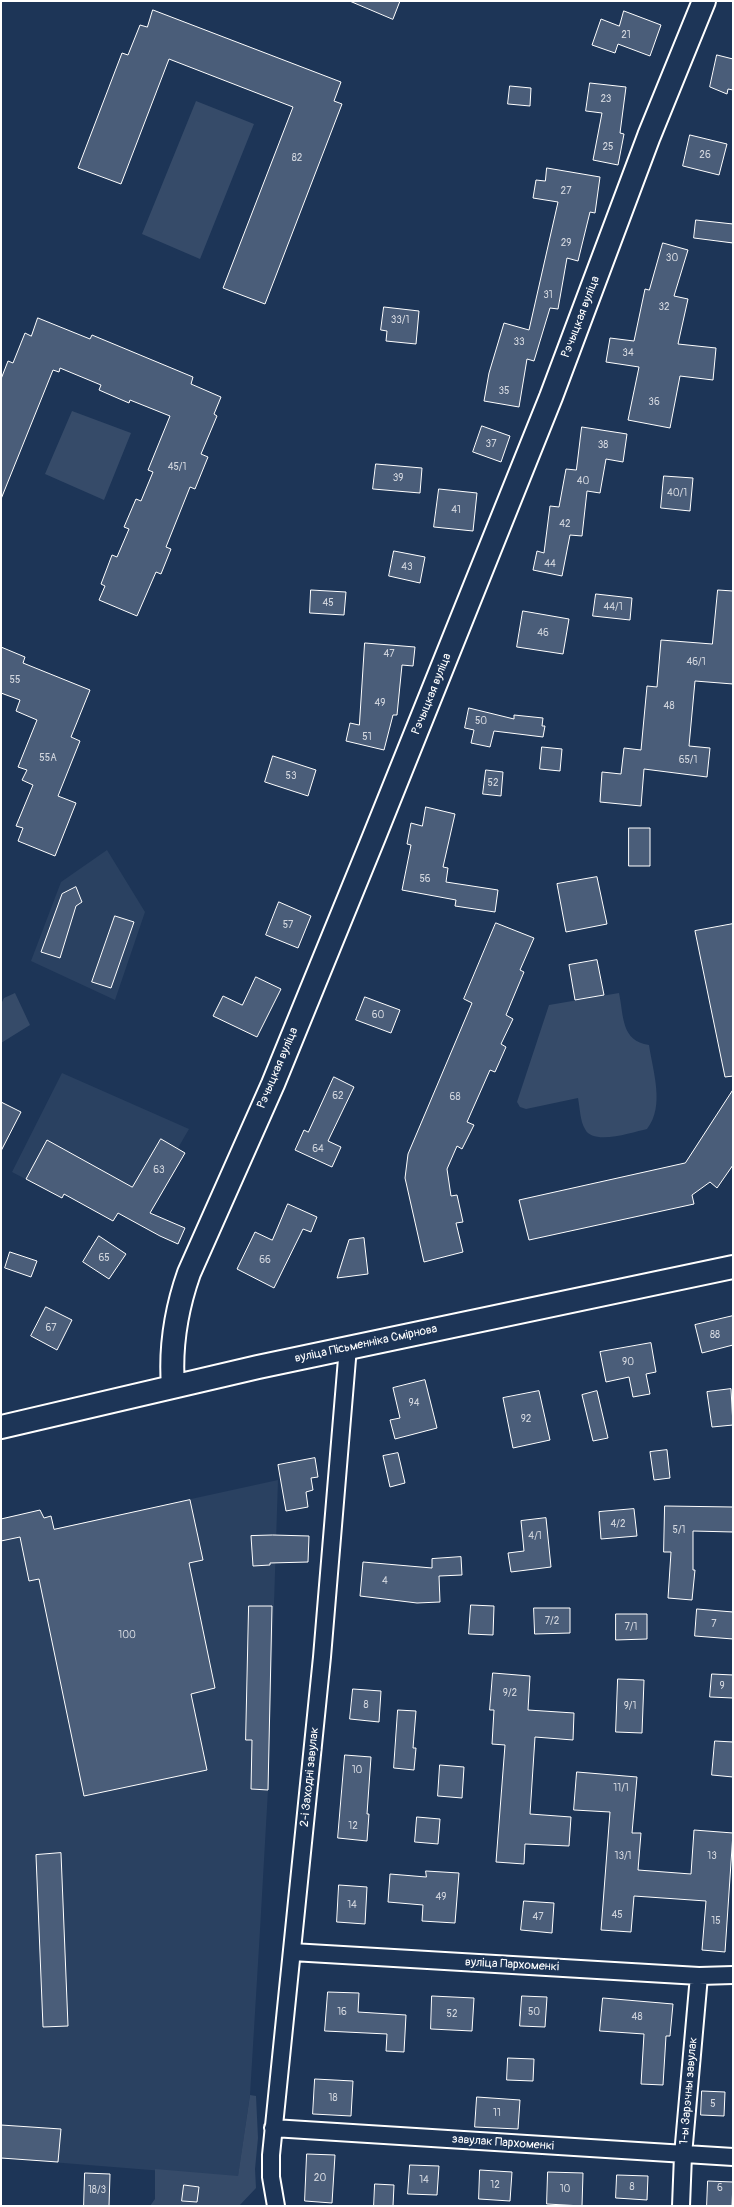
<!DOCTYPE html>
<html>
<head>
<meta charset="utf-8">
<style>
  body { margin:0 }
  #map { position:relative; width:734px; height:2207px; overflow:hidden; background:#1d3557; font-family:Pangolin,sans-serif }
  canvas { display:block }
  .frame { position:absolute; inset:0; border:2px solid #fff; pointer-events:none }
</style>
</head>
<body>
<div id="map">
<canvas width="734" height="2207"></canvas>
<div class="frame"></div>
</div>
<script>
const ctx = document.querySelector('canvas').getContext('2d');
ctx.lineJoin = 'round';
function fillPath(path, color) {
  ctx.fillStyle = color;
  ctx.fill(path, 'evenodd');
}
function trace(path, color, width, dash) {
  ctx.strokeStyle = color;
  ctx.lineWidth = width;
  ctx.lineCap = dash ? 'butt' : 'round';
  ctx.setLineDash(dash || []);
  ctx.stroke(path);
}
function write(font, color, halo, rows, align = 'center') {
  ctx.font = font + ' Pangolin,sans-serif';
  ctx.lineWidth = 4.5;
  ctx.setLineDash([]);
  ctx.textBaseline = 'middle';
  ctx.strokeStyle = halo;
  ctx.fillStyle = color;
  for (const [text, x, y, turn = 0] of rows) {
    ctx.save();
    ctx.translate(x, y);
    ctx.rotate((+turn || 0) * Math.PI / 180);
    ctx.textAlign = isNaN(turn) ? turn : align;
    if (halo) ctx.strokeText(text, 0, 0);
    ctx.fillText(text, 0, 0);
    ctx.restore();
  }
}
fillPath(new Path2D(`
  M107 850 145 912 115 1000 31 961 61 882Z
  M62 1073 189 1129 178 1148 185 1153 143 1227 119 1213 113 1221 64 1194 62 1198 12 1172Z
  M278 1480 268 1790 260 1930 250 2095 238 2177 1 2158V1519L40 1510 44 1518 51 1517 54 1529Z`), '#2a4161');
fillPath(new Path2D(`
  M196 101 254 124 200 259 142 234Z
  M72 411 131 433 104 500 45 474Z
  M15 993 30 1025 1 1043V1004L4 998Z
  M619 993C624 1017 621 1041 649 1045 653 1072 665 1106 647 1129 633 1132 593 1146 585 1129 580 1121 580 1108 578 1098L526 1109 520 1107 517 1102 549 1005Z
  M250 2095 256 2096 258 2138 255 2169 256 2188 239 2206H150L155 2199V2169L238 2176Z`), '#364b69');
const building = new Path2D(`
  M350 1H400L393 19Z
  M153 10 341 82 334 101 342 104 265 304 223 288 293 107 169 59 121 184 78 168 122 53 128 55 140 25 147 27Z
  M624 11 661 25 650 56 618 44 615 53 592 45 601 19 619 26Z
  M717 55 733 59V90L728 89 727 94 710 87Z
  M590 83 626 87 620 133 624 134 618 165 593 160 602 113 586 111Z
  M510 86 531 88 530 106 508 104Z
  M690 135 727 144 719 175 683 166Z
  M547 168 600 177 595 213 590 212 578 261 567 258 558 309 550 308 534 361 527 359 519 407 484 401 489 373 504 323 529 330 558 202 533 198 536 180 545 181Z
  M696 220 733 224V243L694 238Z
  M663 243 688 250 674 296 688 299 678 344 716 348 713 380 680 376 670 428 628 420 639 367 606 362 610 338 634 341 645 289 649 290Z
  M384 307 419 311 416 344 386 341 387 331 381 330Z
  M38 318 90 339 92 335 193 377 191 384 221 397 214 414 217 416 201 454 208 457 195 489 190 487 166 547 171 549 161 574 156 572 137 616 99 600 105 586 101 584 112 555 117 557 129 529 124 527 136 499 141 501 153 472 148 470 170 416 130 400 129 403 99 390 101 385 60 368 59 372 53 370 1 499V379L8 361 13 363 25 333 31 336Z
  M482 426 510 436 501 462 473 452Z
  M582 427 627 434 623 462 606 459 600 493 587 491 582 536 570 535 562 576 533 570 537 551 544 553 550 506 559 507 566 469 576 470Z
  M376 464 422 468 420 493 373 489Z
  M664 476 693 478 690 511 661 508Z
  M439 489 477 493 473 531 434 527Z
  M394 551 425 557 420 583 389 576Z
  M311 590 346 592 344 615 310 613Z
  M718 590 733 591V684L695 681 689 746 710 748 707 777 644 769 641 806 600 802 602 772 621 774 624 748 641 750 647 686 657 687 661 640 712 644Z
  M596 594 632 598 630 620 593 616Z
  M523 611 569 619 563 654 517 647Z
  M365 643 415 647 413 666 402 665 397 715H393L384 750 346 741 350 723 359 725Z
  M1 647 25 657 23 663 90 690 71 737 80 741 58 796 76 803 55 856 18 841 23 828 16 826 33 785 22 780 27 770 18 767 37 720 16 711 20 700 1 693Z
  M469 708 514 719V715L543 718 542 726H545L543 737 494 731 490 747 471 743 474 730 465 728Z
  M542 747 562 749 560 771 540 769Z
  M273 756 316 770 308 796 265 782Z
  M486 770 503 772 501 796 483 794Z
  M426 807 455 814 443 867 448 868 446 882 498 890 495 912 455 906 456 900 402 890 411 845 407 844 411 823 422 826Z
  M629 828H650V866H629Z
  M597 877 607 924 566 932 557 884Z
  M76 887 82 902 76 906 60 958 41 952 62 894Z
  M279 902 311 916 298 948 266 935Z
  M115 916 134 922 111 988 92 982Z
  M496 923 534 938 520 970 524 972 506 1015 513 1019 501 1044 506 1047 495 1072 490 1070 467 1122 474 1125 462 1149 457 1146 447 1169 451 1196 457 1195 463 1222 456 1223 463 1252 424 1262 405 1178 408 1154 472 1003 464 999Z
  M733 924V1076L725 1077 695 931Z
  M597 960 604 995 575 1000 569 965Z
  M256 977 281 989 257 1037 213 1016 223 996 242 1005Z
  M365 997 400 1010 391 1033 356 1020Z
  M334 1077 354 1087 328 1141 341 1147 332 1167 295 1150 304 1130 308 1132Z
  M733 1090V1165L717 1188 710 1182 692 1195 694 1204 529 1240 519 1200 685 1163Z
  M1 1102 21 1112 1 1151Z
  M161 1139 185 1153 150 1213 185 1228 178 1244 160 1236 118 1213 113 1221 64 1194 62 1198 26 1179 47 1140 132 1187Z
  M288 1204 317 1217 311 1232 303 1229 274 1288 237 1269 255 1232 272 1240Z
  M99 1236 126 1254 109 1279 83 1262Z
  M364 1238 368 1274 337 1278 349 1240Z
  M10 1252 37 1261 31 1277 5 1268Z
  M46 1307 72 1320 57 1350 31 1336Z
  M733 1316V1345L702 1353 695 1325Z
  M651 1343 656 1372 646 1374 650 1394 633 1397 629 1377 606 1382 600 1352Z
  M425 1380 437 1428 395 1439 390 1420 400 1418 393 1388Z
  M731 1389 733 1425 712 1427 707 1392Z
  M539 1391 550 1440 513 1448 503 1398Z
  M597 1391 608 1438 593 1441 582 1395Z
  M667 1450 670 1478 654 1480 650 1452Z
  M398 1453 405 1483 390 1487 383 1456Z
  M315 1458 318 1477 311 1478 313 1490 306 1492 308 1507 286 1511 278 1465Z
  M190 1500 203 1560 189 1563 215 1688 191 1694 207 1770 84 1796 39 1579 29 1581 20 1537 1 1541V1519L40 1510 44 1518 51 1516 54 1529Z
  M665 1506 733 1507V1532L693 1531V1570H695L692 1600 668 1598 671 1552H664Z
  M634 1509 637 1536 601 1539 599 1512Z
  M546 1518 551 1567 511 1572 508 1553 524 1551 521 1521Z
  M273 1535 309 1536 308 1562 270 1563V1565L253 1566 251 1536Z
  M461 1557 462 1575 439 1576 440 1602 417 1603 360 1596 363 1562 432 1568V1559Z
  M471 1605 494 1606 493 1635 469 1634Z
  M249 1606H272L268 1790 251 1789 252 1740H246Z
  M534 1608H570V1633L535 1634Z
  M697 1609 733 1612V1639L695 1636Z
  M616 1614H647V1639L616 1640Z
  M493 1673 530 1676 528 1710 574 1713 573 1740 535 1737 530 1814 571 1817 569 1846 525 1844 524 1864 496 1862 505 1745 492 1744 494 1710H490Z
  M712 1674 733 1675V1698L710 1697Z
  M618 1679 644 1680 642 1733 616 1732Z
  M353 1689 381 1691 379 1722 350 1719Z
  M398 1710 416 1711 413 1748H416L414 1770 394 1768Z
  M715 1741 733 1742V1777L712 1775Z
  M345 1755 371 1757 367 1814H369L367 1841 338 1838Z
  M440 1765 464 1767 462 1798 438 1796Z
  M577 1772 637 1777 632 1833H641L638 1870 691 1874 694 1830 733 1833 725 1952 702 1950 706 1901 634 1896 631 1932 601 1930 610 1812 574 1810Z
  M417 1817 440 1819 438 1844 415 1842Z
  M61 1853 68 2026 43 2027 36 1855Z
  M426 1871 459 1873 455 1923 422 1921 423 1905 388 1902 390 1874 426 1877Z
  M339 1885 367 1887 365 1924 337 1922Z
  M524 1901 554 1903 552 1933 521 1930Z
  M328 1992 359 1993 358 2012 406 2015 404 2052 386 2051 387 2034 325 2031Z
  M432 1996 474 1998 472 2031 431 2029Z
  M522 1996 547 1997 545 2027 520 2026Z
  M603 1998 673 2004 670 2036H666L663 2085 641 2084 644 2034 600 2031Z
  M508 2058 534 2059 533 2081 507 2080Z
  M315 2079 353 2081 351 2116 313 2114Z
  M702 2091 725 2092 724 2116 701 2115Z
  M477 2097 520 2100 518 2129 475 2127Z
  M1 2125 61 2129 58 2162 1 2158Z
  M307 2154 335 2155 332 2203 305 2201Z
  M410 2165 439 2166 437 2195 408 2194Z
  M480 2170 512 2172 510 2201 479 2199Z
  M548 2172 583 2173 582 2206 547 2204Z
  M85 2173 110 2174 109 2206H84Z
  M617 2175 648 2176 647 2200 616 2198Z
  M708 2181 733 2182 732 2206H707Z
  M375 2184 394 2185 393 2206H374Z
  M184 2185 199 2187 197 2202 182 2201Z`);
fillPath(building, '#4a5d79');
trace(building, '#fff', 1);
const minor = new Path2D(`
  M292 1952 699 1976 733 1975
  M273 2128 733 2157
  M276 2206 271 2177V2155L322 1657 348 1347
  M681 2206 683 2155 699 1976`);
const secondary = new Path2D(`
  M173 1386C170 1347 176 1310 189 1273L273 1084 374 837 551 397 649 136 704 1
  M1 1427 258 1367 733 1267`);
trace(minor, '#fff', 20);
trace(secondary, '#fff', 26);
trace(minor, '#1d3557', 16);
trace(secondary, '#1d3557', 22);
write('10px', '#d2d6de', null, [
  ["21",626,35],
  ["23",606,99],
  ["25",608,147],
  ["26",705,155],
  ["82",297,158],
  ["27",566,191],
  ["29",566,243],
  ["30",672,258],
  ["31",548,295],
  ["32",664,307],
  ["33/1",400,320],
  ["33",519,342],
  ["34",628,353],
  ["35",504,391],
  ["36",654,402],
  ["37",491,444],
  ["38",603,445],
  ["45/1",177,467],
  ["39",398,478],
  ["40",583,481],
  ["40/1",677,493],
  ["41",456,510],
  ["42",565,524],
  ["44",550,564],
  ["43",407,567],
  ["45",328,603],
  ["44/1",613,607],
  ["46",543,633],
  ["47",389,654],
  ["46/1",696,662],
  ["55",15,680],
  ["49",380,703],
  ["48",669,706],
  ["50",481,721],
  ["51",367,737],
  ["55А",48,758],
  ["65/1",688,760],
  ["53",291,776],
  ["52",493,783],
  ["56",425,879],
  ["57",288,925],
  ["60",378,1015],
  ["62",338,1096],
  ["68",455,1097],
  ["64",318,1149],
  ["63",159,1170],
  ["65",104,1258],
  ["66",265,1260],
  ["67",51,1328],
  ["88",715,1335],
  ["90",628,1362],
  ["94",414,1403],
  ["92",526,1419],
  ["4/2",618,1524],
  ["5/1",679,1530],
  ["4/1",535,1536],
  ["4",385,1581],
  ["7/2",552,1621],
  ["7",714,1624],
  ["7/1",631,1627],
  ["100",127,1635],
  ["9",722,1686],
  ["9/2",510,1693],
  ["8",366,1705],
  ["9/1",630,1706],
  ["10",357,1770],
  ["11/1",621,1788],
  ["12",353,1826],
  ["13/1",623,1856],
  ["13",712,1856],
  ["49",441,1897],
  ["14",352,1905],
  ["45",617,1915],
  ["47",538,1917],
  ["15",716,1921],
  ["16",342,2012],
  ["50",534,2012],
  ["52",452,2014],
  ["48",637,2017],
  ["18",333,2098],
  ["5",713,2104],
  ["11",497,2113],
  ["20",320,2178],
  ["14",424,2180],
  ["12",495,2185],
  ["8",632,2187],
  ["6",720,2188],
  ["10",565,2189],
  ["18/3",97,2190]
]);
write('12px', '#fff', '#1d3557', [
  ["Рэчыцкая вуліца",581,317,-69],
  ["Рэчыцкая вуліца",432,694,-68],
  ["Рэчыцкая вуліца",278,1068,-67],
  ["вуліца Пісьменніка Смірнова",366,1344,-12],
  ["2-і Заходні завулак",310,1777,-84],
  ["вуліца Пархоменкі",512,1965,3],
  ["1-ы Зарэчны завулак",689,2091,-85],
  ["завулак Пархоменкі",503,2143,4]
]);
</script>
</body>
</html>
